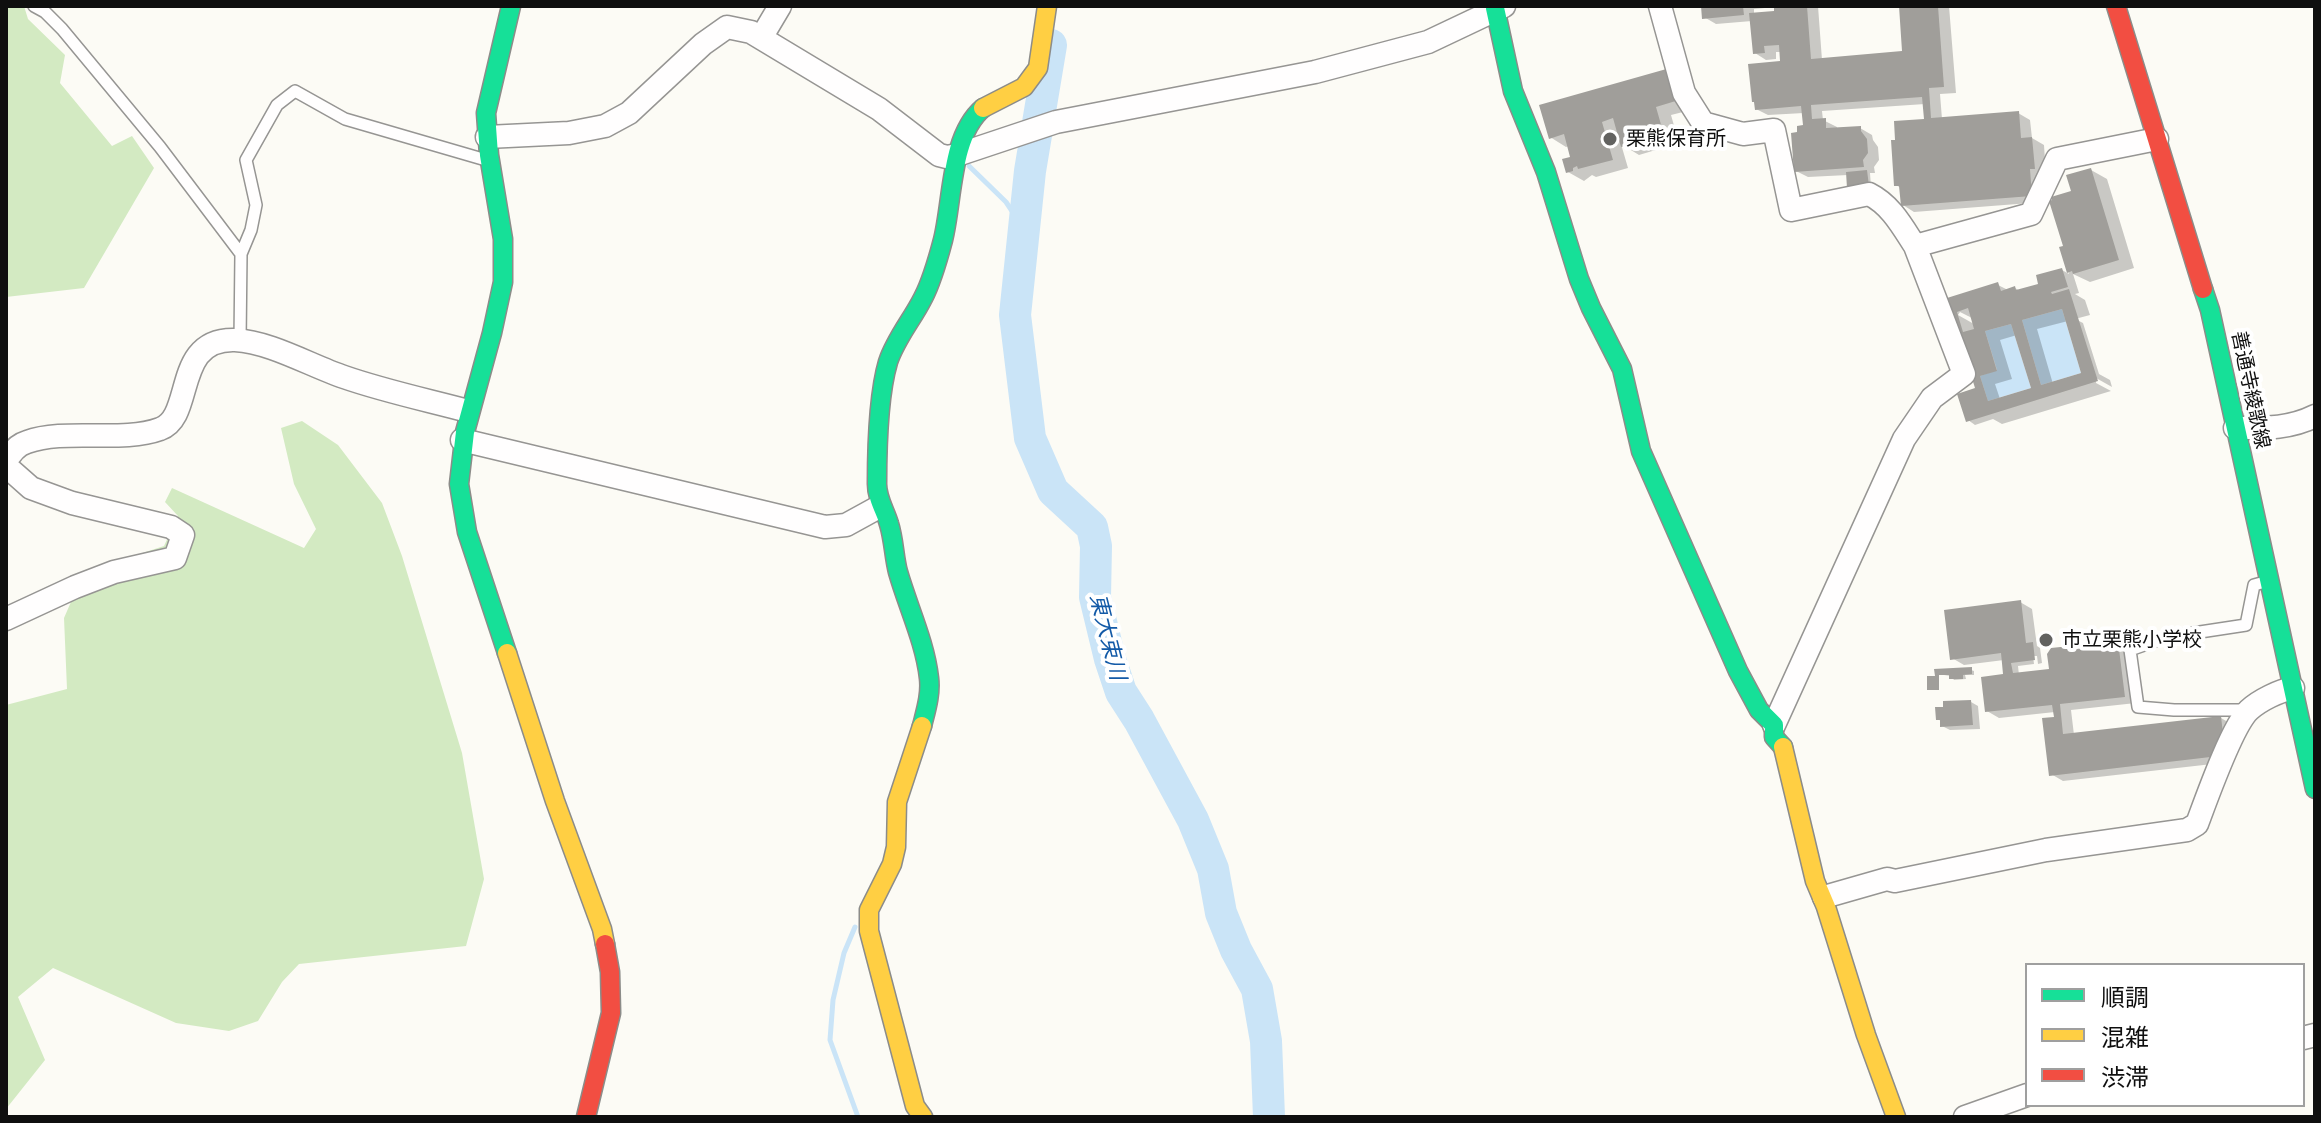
<!DOCTYPE html>
<html>
<head>
<meta charset="utf-8">
<style>
  body { margin:0 }
  #map { position:relative; width:2321px; height:1123px; overflow:hidden; background:#fcfbf5; font-family:"IBM Plex Serif","Noto Sans JP",serif }
  canvas { display:block }
  .frame { position:absolute; inset:0; border:8px solid #0f0f0f; pointer-events:none }
  .legend { position:absolute; left:2025px; top:963px; width:280px; height:144px; box-sizing:border-box; background:#fff; border:2px solid #9f9f9f; margin:0; padding:10px 14px; list-style:none; font-size:24px; color:#0f0f0f }
  .legend li { display:flex; align-items:center; gap:16px; height:40px }
  .legend b { width:40px; border:2px solid #9f9f9f }
</style>
</head>
<body>
<div id="map">
<canvas width="2321" height="1123"></canvas>
<div class="frame"></div>
<ul class="legend">
<li><b style="height:10px;background:#16e098"></b>順調</li>
<li><b style="height:10px;background:#ffcf43"></b>混雑</li>
<li><b style="height:10px;background:#f24e42"></b>渋滞</li>
</ul>
</div>
<script>
const ctx = document.querySelector('canvas').getContext('2d');
ctx.lineJoin = 'round';
function fillPath(path, color) {
  ctx.fillStyle = color;
  ctx.fill(path, 'evenodd');
}
function trace(path, color, width, dash) {
  ctx.strokeStyle = color;
  ctx.lineWidth = width;
  ctx.lineCap = dash ? 'butt' : 'round';
  ctx.setLineDash(dash || []);
  ctx.stroke(path);
}
function write(font, color, halo, rows, align = 'center') {
  ctx.font = font + ' "IBM Plex Serif","Noto Sans JP",serif';
  ctx.lineWidth = 8;
  ctx.setLineDash([]);
  ctx.textBaseline = 'middle';
  ctx.strokeStyle = halo;
  ctx.fillStyle = color;
  for (const [text, x, y, turn = 0] of rows) {
    ctx.save();
    ctx.translate(x, y);
    ctx.rotate((+turn || 0) * Math.PI / 180);
    ctx.textAlign = isNaN(turn) ? turn : align;
    if (halo) ctx.strokeText(text, 0, 0);
    ctx.fillText(text, 0, 0);
    ctx.restore();
  }
}
fillPath(new Path2D(`
  M6 6H24L28 19 65 55 60 83 112 146 132 136 154 168 84 288 6 297Z
  M302 421 338 445 382 503 402 556 462 753 484 879 466 946 299 964 282 982 258 1021 229 1031 176 1023 53 968 18 997 45 1060 6 1109V705L67 689 64 618 84 572 164 546 178 516 165 502 172 488 304 548 316 529 294 484 281 428Z`), '#d3eac2');
fillPath(new Path2D(`
  M2062 309 2081 373 2041 385 2022 320Z
  M2011 324 2031 388 1988 401 1980 376 1997 370 1985 331Z`), '#cae4f7');
fillPath(new Path2D(`
  M1703 6H1818L1822 60 1905 53 1901 6H1949L1956 93 1940 94 1942 119 2018 113 2030 120 2032 138 2044 145 2046 175 2043 202 1914 212 1903 205 1901 188 1896 185 1926 121 1925 104 1822 111 1823 120 1837 127V129L1860 128 1872 135 1873 140 1878 147 1879 160 1874 167 1875 173H1870L1871 187 1848 175 1808 177 1796 171 1805 127 1804 113 1768 115 1756 109 1782 63V52H1776V59L1766 60 1755 53 1752 21 1716 24 1704 17ZM1776 7 1777 13 1754 15V9Z
  M1670 70 1695 109 1671 115 1679 143 1639 155 1621 144 1628 168 1596 177 1592 175 1584 181 1568 172 1573 159 1569 146 1566 147 1550 137Z
  M2091 170 2107 179 2134 268 2090 282 2073 274 2079 293 2075 294 2085 300 2090 315 2075 319 2083 323 2099 374 2110 380 2112 387 2096 378V383L2111 391 2002 424 1993 419 1975 425 1968 420 1979 392 1950 299 1998 285 2008 290 2015 288 2020 291 2040 285 2062 270 2069 274 2061 248 2065 247 2073 192ZM1960 312 1974 319V324L1958 315ZM2068 321 2084 375 2053 384 2037 329ZM2017 335 2033 389 2000 399 1995 384 2012 379 2000 340Z
  M2020 602 2032 609 2037 646 2040 648 2042 663 2038 664 2037 656H2033L2034 664 2018 666 2019 675 2051 671 2118 643 2130 650 2136 703 2071 710 2074 735 2221 718 2233 725 2230 762 2063 781 2051 774 2055 712 1999 718 1987 711 2010 676 2004 660 1964 665 1952 658Z
  M1971 670 1974 671V675H1965L1966 679 1954 680 1951 676 1937 674Z
  M1971 702 1978 706 1980 729 1950 730 1942 726V722L1938 719Z`), '#0003');
trace(new Path2D(`
  M969 166 1006 202 1024 229
  M855 927 844 953 833 1000 830 1040 858 1117`), '#cae4f7', 5);
trace(new Path2D(`
  M1051 45 1030 171 1015 315 1030 438 1053 491 1092 527 1096 546 1095 597 1110 659 1121 692 1139 720 1193 820 1213 869 1221 913 1236 950 1257 989 1266 1041 1269 1117`), '#cae4f7', 32);
fillPath(new Path2D(`
  M1701 6H1743L1744 15 1702 19Z
  M1774 6H1807L1811 59 1902 51 1899 6H1938L1944 87 1929 88 1931 118 2019 111 2021 138 2032 137 2035 169H2030L2032 196 1901 206 1899 186H1894L1891 140H1895L1894 121 1924 119 1922 97 1811 105 1812 119 1826 118V128L1861 126V131L1867 139 1868 153 1863 160 1864 167 1794 172 1791 133 1797 132V126L1803 125 1801 106 1755 110 1754 102H1752L1748 64 1780 61 1779 45 1764 46 1765 53 1753 54 1749 13 1774 11Z
  M1670 68 1679 100 1656 107 1664 135 1621 147 1613 118 1602 122 1613 160 1578 169 1577 166 1573 168V171L1566 173 1562 159 1570 157 1564 134 1549 139 1539 105Z
  M2091 168 2119 260 2073 274 2072 271 2067 273 2059 247 2063 246 2049 201 2052 200 2051 197 2071 191 2066 175Z
  M1867 170 1869 186 1847 188 1846 172Z
  M2062 268 2068 287 2051 292 2052 294 2069 289 2098 381 1966 422 1957 394 1975 388 1947 298 1998 282 2001 291 2015 286 2016 290 2038 284 2036 275ZM1968 308 1974 329 1963 332 1957 312ZM2062 309 2081 373 2041 385 2022 320ZM2011 324 2031 388 1988 401 1980 376 1997 371 1985 331Z
  M2021 600 2026 643 2033 642 2035 660 2011 663 2013 673 2049 669 2047 654 2051 648 2118 641 2125 697 2060 704 2063 734 2221 716 2224 743 2219 756 2049 776 2042 718 2054 717 2052 705 1985 712 1981 677 2003 674 2001 653 1950 660 1944 610Z
  M1972 667V674L1963 675V679H1949V675H1939V690H1927V676H1935L1934 669Z
  M1971 700 1973 725 1940 727V720H1936L1935 707H1943V701Z`), '#a09e9a');
const lane = new Path2D(`
  M34 6 45 12 62 29 160 147 241 254 251 230 256 205 246 160 277 105 295 91 345 119 486 160
  M240 341 241 254
  M2248 710H2174L2138 707 2130 650 2167 637 2246 625 2254 585 2265 582`);
const street = new Path2D(`
  M1660 6 1684 93 1703 123 1743 134 1774 130 1791 210 1869 194C1891 205 1902 226 1915 246L2031 214 2057 159 2157 139
  M761 38 780 6
  M487 137 569 133 605 126 629 113 703 44 727 27 751 32 879 109 939 155 947 157 957 155 1056 122 1315 72 1428 42 1504 6
  M2235 428C2264 428 2289 429 2315 416
  M462 440 825 527 846 525 877 508
  M6 462C10 454 17 445 27 442 65 428 122 443 160 429 195 417 172 338 235 340 271 342 311 366 344 377 384 391 427 400 468 411
  M6 466 31 488 72 503 171 527 183 535 175 558 114 572 75 587 6 619
  M1774 725 1904 439 1932 398 1964 374 1915 246
  M1824 897 1887 879 1895 881 2046 850 2187 830 2197 824C2206 800 2232 726 2249 710 2260 700 2279 691 2293 688
  M2303 1038 2315 1035
  M1965 1117 2027 1095`);
const fast = new Path2D(`
  M1495 8 1513 91 1546 172 1579 279 1591 308 1622 369 1641 451 1738 671 1759 710 1774 725V737L1783 747
  M2203 289 2210 310 2315 789
  M507 653 467 532 459 484 465 432 492 333 503 282V239L489 155 486 113 511 6
  M922 726C926 710 931 694 929 678 925 642 908 607 898 572 894 557 894 540 889 524 885 510 877 499 877 484 877 447 878 396 888 362 896 338 912 320 923 298 932 281 938 259 943 240 953 200 950 136 983 108`);
const slow = new Path2D(`
  M983 108 1024 87 1038 68 1047 6
  M507 653 555 801 602 929 605 944
  M922 726 897 802 896 847 892 864 869 910V931L915 1106 923 1117
  M1783 747 1815 881 1826 907 1866 1035 1896 1117`);
const jam = new Path2D(`
  M2116 6 2203 289
  M586 1117 611 1013 610 972 605 944`);
trace(lane, '#969593', 14);
trace(street, '#969593', 25);
trace(fast, '#8c8c89', 21);
trace(slow, '#8c8c89', 21);
trace(jam, '#8c8c89', 21);
trace(lane, '#fffefe', 11);
trace(street, '#fffefe', 22);
trace(fast, '#16e098', 18);
trace(slow, '#ffcf43', 18);
trace(jam, '#f24e42', 18);
for (const [x, y, r, color] of [
  [1610,139,8,"#626260"],
  [2046,640,8,"#626260"]
]) {
  const dot = new Path2D();
  dot.arc(x, y, r, 0, 2 * Math.PI);
  ctx.fillStyle = color;
  ctx.fill(dot);
  trace(dot, '#fff', 3);
}
write('20px', '#0f0f0f', '#fff', [
  ["栗熊保育所",1626,139],
  ["市立栗熊小学校",2062,640]
], 'left');
write('20px', '#0f0f0f', '#fff', [
  ["善通寺綾歌線",2250,390,78]
]);
write('italic 22px', '#135aa7', '#fff', [
  ["東大束川",1107,637,76]
]);
</script>
</body>
</html>
